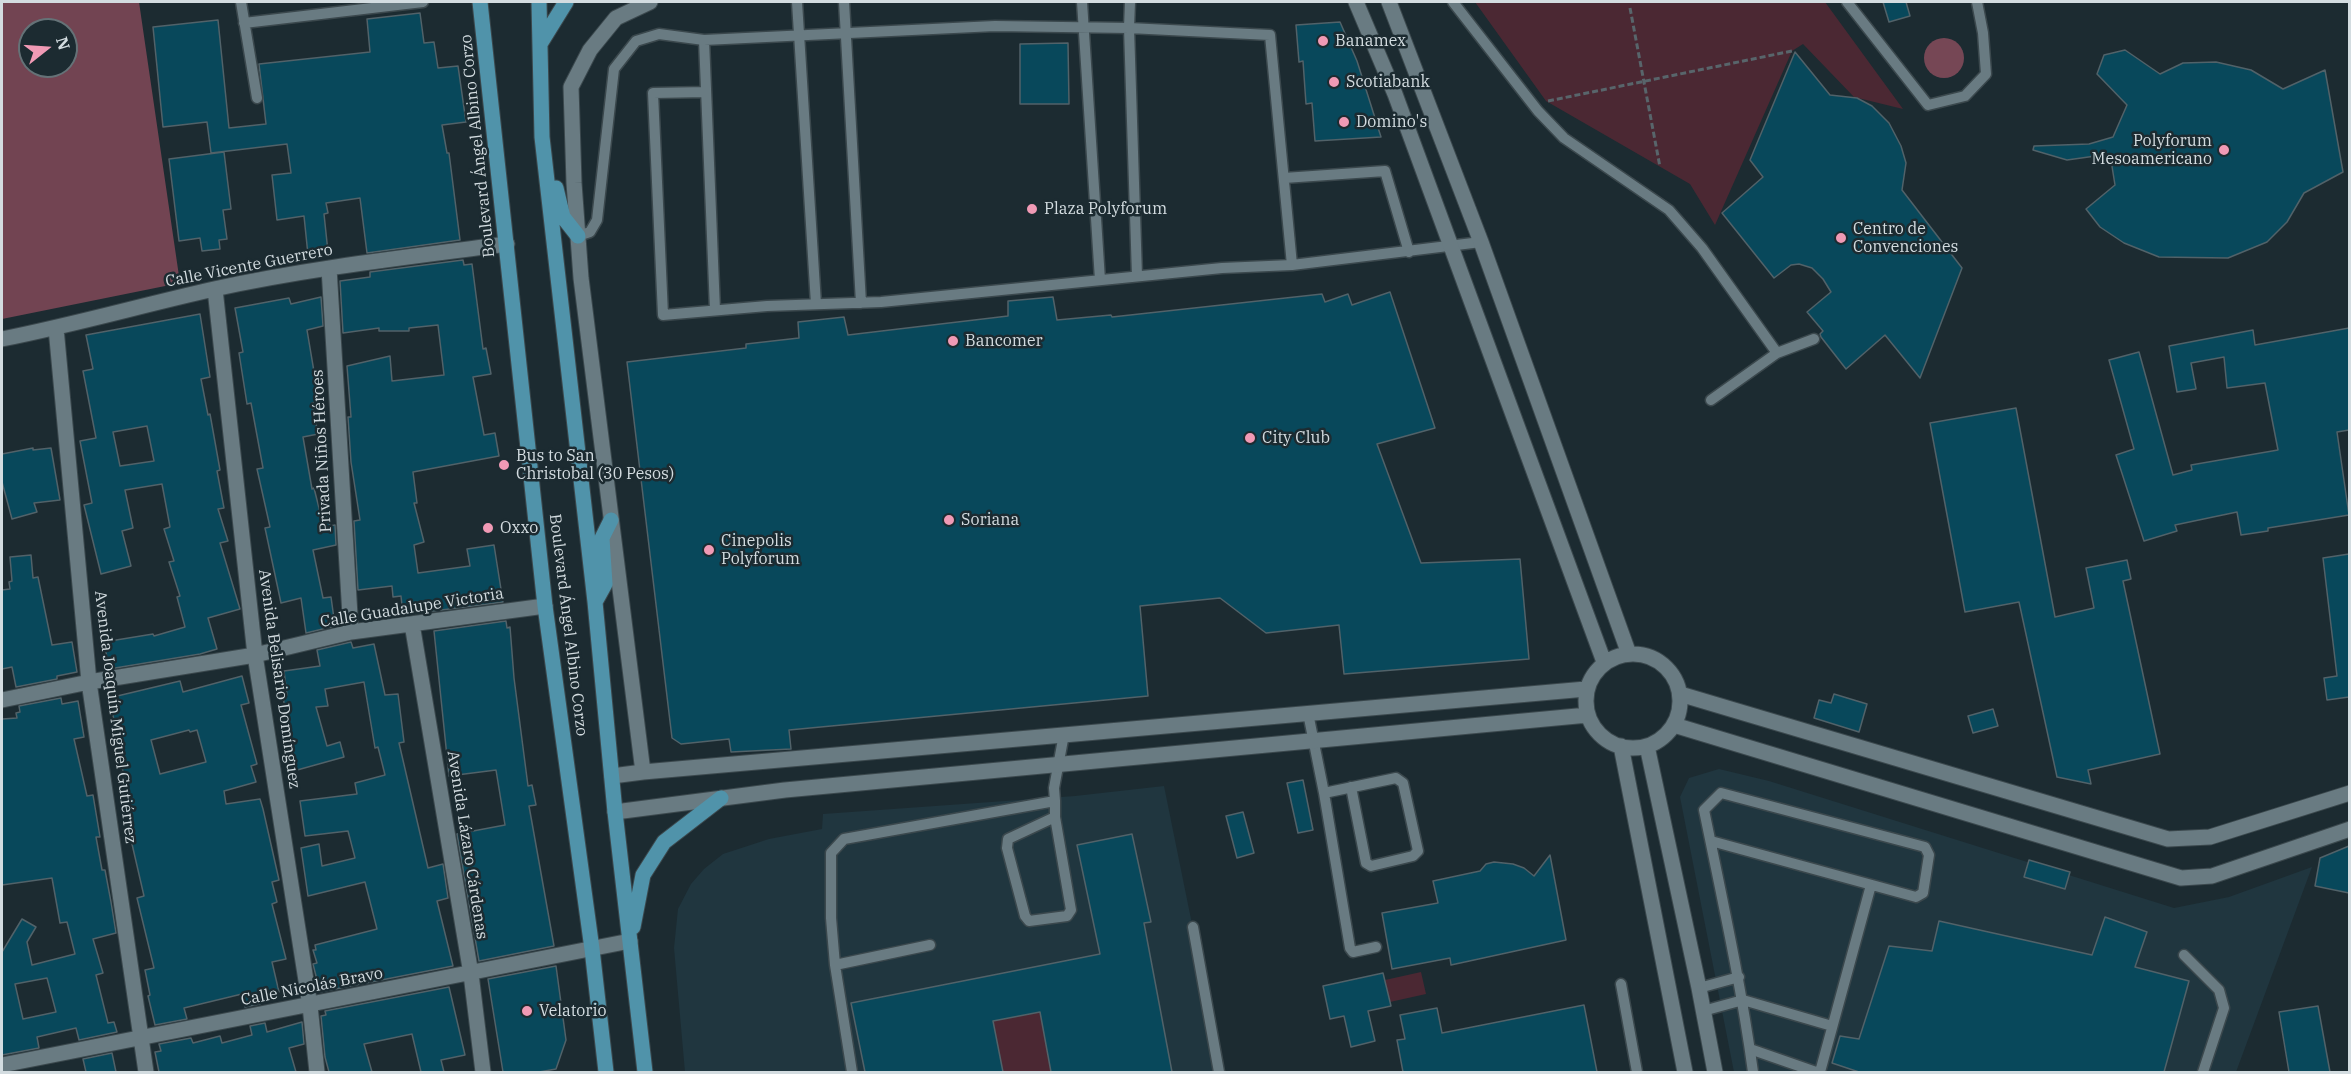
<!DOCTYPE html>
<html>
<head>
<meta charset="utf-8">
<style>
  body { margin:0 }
  #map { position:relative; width:2351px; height:1074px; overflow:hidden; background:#1c2b31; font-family:"IBM Plex Serif",serif }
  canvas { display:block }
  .frame { position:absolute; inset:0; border:3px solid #d3dce0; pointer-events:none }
  .north { position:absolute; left:18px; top:18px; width:60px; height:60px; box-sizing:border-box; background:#1c2b31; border:2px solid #657277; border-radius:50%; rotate:73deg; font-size:16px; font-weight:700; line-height:24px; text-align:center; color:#d3dce0 }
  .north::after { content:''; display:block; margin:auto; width:21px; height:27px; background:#f09ab5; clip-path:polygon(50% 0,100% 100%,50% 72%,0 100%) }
</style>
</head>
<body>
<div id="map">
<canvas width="2351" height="1074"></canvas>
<div class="frame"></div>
<div class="north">N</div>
</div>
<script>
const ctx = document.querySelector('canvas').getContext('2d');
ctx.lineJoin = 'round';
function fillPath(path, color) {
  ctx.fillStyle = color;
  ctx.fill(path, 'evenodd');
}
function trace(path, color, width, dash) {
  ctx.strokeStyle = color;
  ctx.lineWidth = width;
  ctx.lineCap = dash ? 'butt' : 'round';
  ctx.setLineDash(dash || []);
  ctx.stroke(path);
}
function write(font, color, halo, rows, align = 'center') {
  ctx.font = font + ' "IBM Plex Serif",serif';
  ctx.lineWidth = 5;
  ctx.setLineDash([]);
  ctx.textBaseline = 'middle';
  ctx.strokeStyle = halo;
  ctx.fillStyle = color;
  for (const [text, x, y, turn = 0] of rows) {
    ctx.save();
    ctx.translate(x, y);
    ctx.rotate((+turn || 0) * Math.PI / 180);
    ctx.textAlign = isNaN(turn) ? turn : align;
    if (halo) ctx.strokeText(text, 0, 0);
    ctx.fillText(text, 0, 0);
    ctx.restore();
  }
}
fillPath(new Path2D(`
  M1719 769 1769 781 2174 908 2229 897 2312 867 2236 1072H1734L1680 797 1689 778Z
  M1164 786 1222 1072H685L674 948 678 909 691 884 704 869 723 854 769 839 822 829 823 814 1075 796Z`), '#20363f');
fillPath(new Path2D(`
  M1475 2H1825L1903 109 1854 97 1803 44 1792 51 1715 225 1690 184 1546 101Z
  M1421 972 1426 994 1390 1002 1385 980Z
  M1040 1012 1051 1072H1003L993 1021Z`), '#4b2833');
fillPath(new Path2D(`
  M2 2H139L180 283 2 319ZM30 30H66V66H30Z`), '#724452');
fillPath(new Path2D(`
  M1924 58a20 20 0 1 1 40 0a20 20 0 1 1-40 0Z`), '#764755');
const building = new Path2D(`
  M1883 2H1906L1910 16 1889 22Z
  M420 13 424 43 434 42 438 68 458 66 466 122 442 125 447 153H449L460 240 367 253 360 198 326 203 328 213 324 214 328 252 308 255 304 216 277 220 272 175 291 173 287 144 211 153 207 122 163 127 153 27 218 20 229 128 266 124 259 64 370 52 367 19Z
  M1340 22 1357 61 1381 137 1315 141 1312 103 1306 104 1303 61 1299 62 1296 25Z
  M1068 43 1069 104H1020V44Z
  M2125 50 2160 74 2183 63 2216 62 2251 70 2283 89 2325 70 2343 172 2304 193 2287 222 2267 242 2228 258 2159 257 2124 243 2100 227 2086 209 2115 185 2110 154 2067 160 2033 150 2034 146 2089 144 2113 137 2127 105 2097 74 2104 55Z
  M1795 52 1830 95 1857 98 1872 106 1889 123 1901 146 1906 163 1902 190 1962 268 1920 378 1885 335 1846 369 1821 337 1820 334 1823 331 1807 312 1831 292 1823 279 1812 268 1799 264 1791 265 1774 278 1722 213 1763 177 1750 160Z
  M224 152 231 209 223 210 227 239 219 240 220 249 202 251 200 238 179 241 169 159Z
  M463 260 464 265 472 264 483 349 486 348 491 374 473 377 484 435 495 433 499 456 413 472 417 503H414L424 542 414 545 418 573 470 566 467 549 494 545 503 602 403 615 401 596 393 597 392 586 358 590 354 521 360 520 351 462 348 417H351L347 366 390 356 392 381 444 375 438 325 409 328V331H379V328L343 333 340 281 370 277V272Z
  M1390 292 1435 428 1377 444 1421 563 1520 559 1529 659 1344 674 1339 625 1266 633 1220 598 1140 606 1148 696 789 730 791 749 731 752 729 739 681 744 672 738 627 362 746 348V344L799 338 798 322 844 317 848 335 1008 316V301L1053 297 1057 320 1111 315 1112 317 1322 294 1325 302 1348 294 1352 305Z
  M321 297 323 326 307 330 319 401 312 403 318 434 303 437 312 489 314 488 321 516 327 515 330 526 335 525 336 545 313 550 323 598 331 597 335 626 306 633 301 598 281 603 265 528 270 527 257 469 263 468 251 403 247 404 239 353 243 352 235 308 289 298 291 304Z
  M200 314 210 377 201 379 208 415 210 414 220 470 217 471 224 508 218 509 228 541 220 543 240 609 208 618 217 649 200 654 109 669 104 642 153 634 154 636 185 627 177 597 180 596 169 562 174 561 164 529 170 527 162 484 125 490 133 528 122 531 131 566 101 574 84 505 92 503 80 441 96 438 83 371 93 369 86 335ZM147 426 154 461 120 466 113 432Z
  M2349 328V430L2337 432 2349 515 2268 528V531L2241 535 2237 512 2175 525 2177 531 2144 541 2116 455 2134 449 2109 360 2139 352 2173 475 2192 470 2191 465 2278 450 2265 383 2227 388 2224 357 2191 363 2196 389 2177 392 2169 346 2253 330 2255 345Z
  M2016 408 2055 617 2094 608 2086 568 2127 560 2131 579 2123 581 2160 754 2088 770 2091 784 2057 777 2019 602 1965 612 1930 423Z
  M33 448V450L51 448 60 500 34 503 37 512 12 519 2 482V454Z
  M2349 554V697L2327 700 2324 678 2337 676 2323 558Z
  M31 555 33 578 38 577 52 645 72 642 77 672 57 676V679L16 687 12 667 2 669V590L10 589 9 582 12 581 10 557Z
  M506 621 507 628 510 627 514 678 528 786 532 785 536 805 529 806 554 946 479 961 457 834 505 825 496 770 449 776 434 631Z
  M351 642 353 648 374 644 385 695 398 694 404 742 399 743 428 868 443 864 448 898 437 901 453 966 320 992 313 964 317 963 313 950H316L315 945 377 929 365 882 308 896 301 848 319 844 322 866 355 858 348 831 305 836 300 801 357 794 355 783 385 775 378 747 375 748 364 682 325 689 328 706 316 707 327 746 340 742 344 757 290 772 285 743 289 742 284 718H286L283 695H287L284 671 320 666 317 650Z
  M242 676 249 703 241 705 257 764 251 766 256 782 224 791 226 804 260 799 263 809 279 880 272 882 277 902 272 904 286 959 272 962 279 992 258 997 260 1004 245 1007 242 994 184 1008 187 1019 155 1025 148 996 150 995 145 970 154 968 137 898 144 896 129 831 133 830 124 787 127 786 112 730 116 729 109 698 180 681 183 692ZM189 730 190 732 197 730 206 762 160 774 151 740Z
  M1834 694 1867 704 1859 732 1814 718 1819 700 1831 703Z
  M61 698 62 704 78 701 84 737 74 739 87 796 93 795 100 837H96L102 870H105L111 902 116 933 93 939 103 973 96 975 108 1023 114 1022 117 1032 79 1040 76 1028 37 1037 39 1048 2 1055V952L22 919 36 927 27 942 32 965 75 954 67 922 60 923 52 878 2 885V719L17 718 16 713 20 712 19 706ZM47 978 56 1012 23 1019 15 984Z
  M1993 709 1998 726 1973 733 1968 716Z
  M1303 780 1313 830 1298 833 1287 783Z
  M1243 812 1254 853 1237 858 1226 816Z
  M1132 834 1151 922 1144 923 1172 1072H1051L1040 1012 993 1021 1003 1072H865L851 1003 1100 954 1077 845Z
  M2349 846V893L2315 886 2320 858Z
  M1550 855 1566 940 1451 965 1450 958 1392 969 1382 913 1438 903 1433 881 1480 871 1486 864 1494 862 1513 864 1524 868 1534 876Z
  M2029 860 2070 872 2065 889 2024 877Z
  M2105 917 2147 932 2135 967 2189 981 2164 1072H1859L1832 1063 1840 1036 1859 1039 1889 946 1932 951 1939 921 2092 955Z
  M556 966 566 1040 556 1069 539 1072H503L488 979Z
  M1383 973 1391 1006 1368 1011 1375 1041 1351 1047 1344 1016 1330 1019 1323 986Z
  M449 987 465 1055 441 1060 444 1072H421L412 1034 364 1044 372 1072H329L325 1057 321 1016 326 1015 325 1011Z
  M1584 1005 1597 1072H1403L1397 1040 1405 1039 1400 1015 1437 1008 1442 1033Z
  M2318 1006 2330 1072H2289L2279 1012Z
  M302 1022 304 1044 289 1048 296 1072H159L155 1052 161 1051 159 1044 191 1038 193 1043 220 1036 222 1043 252 1035 250 1026 265 1023 267 1032Z
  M112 1053 116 1072H86L83 1059Z`);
fillPath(building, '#08485b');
trace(building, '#516269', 1.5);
const lane = new Path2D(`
  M241 2 257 98
  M797 2 816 304
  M844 2 861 303
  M1082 2 1100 280
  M1130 2 1129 28 1137 276
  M1453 2 1538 111 1564 138 1669 210 1702 248 1777 353
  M1847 2 1928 105 1965 96 1986 74 1983 33 1977 2
  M244 23 423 2
  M704 40 715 310
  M706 92 653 93 663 315 767 306 881 302 1222 268 1292 265
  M1284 178 1385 171 1409 252
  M578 236 590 232 597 220 614 69 636 41 659 34 704 40 995 26 1129 28 1270 35 1292 265 1481 242
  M1711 400 1777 353 1814 339
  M1308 713 1324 793 1396 778 1403 783 1418 851 1413 856 1371 866 1366 863 1351 787
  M1324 793 1350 948 1353 952 1376 947
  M1055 801 1054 788 1064 734
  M1711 841 1916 897 1923 893 1929 855 1925 847 1721 793 1704 810C1722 898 1741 984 1753 1072
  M1193 927 1219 1072
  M2184 955 2219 990 2224 1008 2203 1072
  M835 965 930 945
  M1621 984 1637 1072
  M1699 988 1739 977
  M1703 1011 1743 1000 1832 1026
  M1750 1049 1816 1072
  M852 1072 835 965 831 918V853L844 839 1055 801V817L1071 910 1067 916 1029 921 1025 916 1007 848 1008 839 1055 817
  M1820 1072 1871 885`);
const street = new Path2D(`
  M1356 2 1395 94 1604 662
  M1389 2 1481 242 1629 654
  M329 268 351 632
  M215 289 255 655 310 1006 317 1072
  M56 328 89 682 146 1072
  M2 339C73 325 143 305 214 289 310 268 409 257 507 244
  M412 624 471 974 483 1072
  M1586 701a47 47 0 1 1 94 0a47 47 0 1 1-94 0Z
  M1680 694 2168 839 2210 837 2350 793
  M2 700 89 682 255 655 351 632 545 606
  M1674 725 2181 878 2212 876 2350 829
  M1621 746 1685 1072
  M1647 746 1699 988 1715 1072
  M643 772 581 278 574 183 571 87 590 50 616 18 650 2
  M612 776 643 772 1586 689
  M615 812 785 790 1588 715
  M2 1065 630 941`);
const primary = new Path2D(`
  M480 2 545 606 592 949 606 1072
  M539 2 542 137 595 602 615 812 645 1072
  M540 44 566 2
  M556 188 563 217 578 236
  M595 602 605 584 602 538 611 520
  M633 927 643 875 664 842 721 798`);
trace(lane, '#3b484d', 13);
trace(street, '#3b484d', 17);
trace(primary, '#3b484d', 17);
trace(new Path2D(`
  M1630 8 1660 167
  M1548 101 1792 51`), '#58656b', 3, [6, 3]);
trace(lane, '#697b82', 10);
trace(street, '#697b82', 15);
trace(primary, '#5093aa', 15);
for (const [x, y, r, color] of [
  [1323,41,6,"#f09ab5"],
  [1334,82,6,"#f09ab5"],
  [1344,122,6,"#f09ab5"],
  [2224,150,6,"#f09ab5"],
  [1032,209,6,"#f09ab5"],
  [1841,238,6,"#f09ab5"],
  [953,341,6,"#f09ab5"],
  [1250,438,6,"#f09ab5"],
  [504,465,6,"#f09ab5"],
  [949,520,6,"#f09ab5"],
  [488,528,6,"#f09ab5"],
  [709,550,6,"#f09ab5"],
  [527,1011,6,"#f09ab5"]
]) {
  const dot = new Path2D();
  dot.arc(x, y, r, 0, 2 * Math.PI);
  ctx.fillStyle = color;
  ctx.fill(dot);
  trace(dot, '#1c2b31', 2);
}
write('16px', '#d3dce0', '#1c2b31', [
  ["Banamex",1335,41],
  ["Scotiabank",1346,82],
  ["Domino's",1356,122],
  ["Polyforum",2212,141,"right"],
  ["Mesoamericano",2212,159,"right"],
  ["Plaza Polyforum",1044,209],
  ["Centro de",1853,229],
  ["Convenciones",1853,247],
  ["Bancomer",965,341],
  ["City Club",1262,438],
  ["Bus to San",516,456],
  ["Christobal (30 Pesos)",516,474],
  ["Soriana",961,520],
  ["Oxxo",500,528],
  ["Cinepolis",721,541],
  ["Polyforum",721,559],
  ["Velatorio",539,1011]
], 'left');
write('16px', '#d3dce0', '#1c2b31', [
  ["Boulevard Ángel Albino Corzo",478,146,-96],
  ["Calle Vicente Guerrero",249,266,-11],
  ["Privada Niños Héroes",322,451,-93],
  ["Calle Guadalupe Victoria",412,608,-9],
  ["Boulevard Ángel Albino Corzo",568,625,83],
  ["Avenida Belisario Domínguez",279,679,82],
  ["Avenida Joaquín Miguel Gutiérrez",115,717,83],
  ["Avenida Lázaro Cárdenas",467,845,81],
  ["Calle Nicolás Bravo",312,987,-11]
]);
</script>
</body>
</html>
